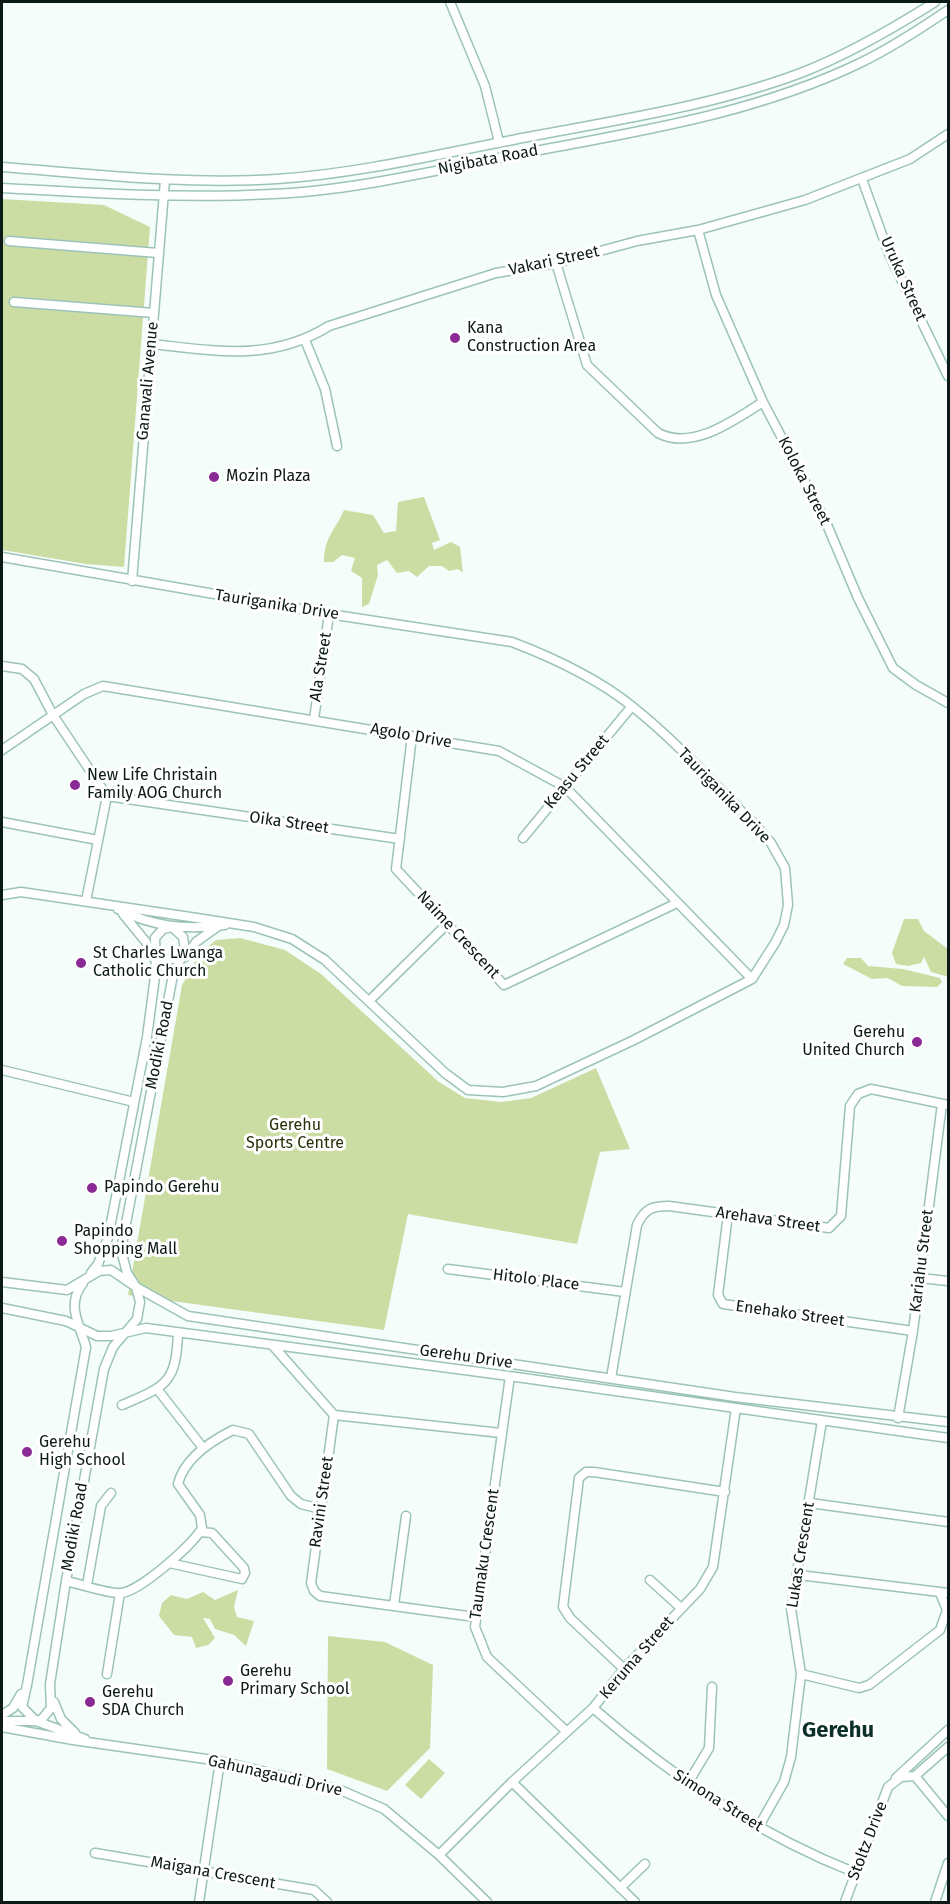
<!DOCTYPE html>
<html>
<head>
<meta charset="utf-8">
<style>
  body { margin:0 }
  #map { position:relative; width:950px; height:1904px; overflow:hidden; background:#f5fdfb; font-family:"Fira Sans",sans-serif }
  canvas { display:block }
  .frame { position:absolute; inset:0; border:3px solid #0b1a17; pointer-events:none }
</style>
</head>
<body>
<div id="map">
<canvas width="950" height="1904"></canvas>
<div class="frame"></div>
</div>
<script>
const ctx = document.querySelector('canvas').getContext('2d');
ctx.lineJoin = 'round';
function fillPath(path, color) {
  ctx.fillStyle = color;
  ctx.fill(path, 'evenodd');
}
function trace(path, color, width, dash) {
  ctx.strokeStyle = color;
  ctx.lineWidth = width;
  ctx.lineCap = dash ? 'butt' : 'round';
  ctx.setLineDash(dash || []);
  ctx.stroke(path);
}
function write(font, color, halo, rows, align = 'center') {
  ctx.font = font + ' "Fira Sans",sans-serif';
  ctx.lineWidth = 6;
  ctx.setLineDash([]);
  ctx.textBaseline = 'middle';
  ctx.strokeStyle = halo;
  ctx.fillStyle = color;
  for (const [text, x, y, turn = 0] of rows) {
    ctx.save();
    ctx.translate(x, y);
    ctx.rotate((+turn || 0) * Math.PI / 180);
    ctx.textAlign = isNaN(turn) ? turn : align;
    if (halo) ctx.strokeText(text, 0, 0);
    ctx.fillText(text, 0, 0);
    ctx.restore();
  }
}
fillPath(new Path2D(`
  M2 199 104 205 150 227 124 567 86 564 2 550Z
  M424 497 440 540 432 543 434 550 451 542 460 547 463 573 458 569 449 571 442 566H429L417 577 409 571 397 573 387 560 377 565 378 575 369 604 362 607V578L351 571 355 558 342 555 333 562H324C324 537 335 531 344 510L373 515 384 533 396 531 398 502Z
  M904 919H918L924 931 948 949V977L931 972 924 957 921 963 908 966 896 964 892 953Z
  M240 938 285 950 321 974 439 1082 465 1098 501 1102 531 1098 596 1068 630 1149 600 1152 577 1244 408 1214 384 1330 128 1295 182 985 199 954 216 940Z
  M847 958H861L868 966 903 969 940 978 942 982 937 987 902 986 888 978 872 979 843 964Z
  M238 1590 234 1607 237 1617 254 1621 246 1646 234 1635 215 1629 210 1619 203 1618 215 1638 208 1645 196 1648 192 1637 174 1635 159 1616 162 1603 171 1595 187 1599 203 1592 215 1600Z
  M328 1636 385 1642 433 1665 430 1748 387 1791 327 1769Z
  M429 1759 445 1773 421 1799 405 1785Z`), '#ccdda4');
const minor = new Path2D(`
  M450 2 485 86 499 142
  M2 167C93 174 185 185 277 179 367 173 455 150 544 134 629 118 717 104 798 74 846 56 892 29 935 2
  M862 179 889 254 948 376
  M2 188C92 193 181 199 272 194 349 191 433 171 509 156 628 133 750 116 860 63 891 48 920 29 948 10
  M698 230 716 295 763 402 825 520 858 598 893 668 916 685 948 703
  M9 241 158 253
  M556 263 587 365 658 433C693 451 734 420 763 402
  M14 302 154 313
  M305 340 325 389 337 446
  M152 344C216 351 271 362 329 326L496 273 556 263 637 241 698 230 805 200 910 159 948 134
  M2 557 329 614 512 642C554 658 597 678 633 707 677 742 715 785 755 825L771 843 785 868 788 905 784 925 775 943 752 979 634 1040 536 1086 503 1092 468 1090 445 1073 325 960 292 939 254 927 197 918 21 892 2 895
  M132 581 165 180
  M2 666 22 669 34 679 53 715 107 796 86 901
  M314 719 329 614
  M412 736 396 869 504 985 677 903
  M2 750 84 694 103 686 499 751 565 787 752 979
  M107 796 400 839
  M2 822 98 840
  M523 838 632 706
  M118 909C153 927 186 930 225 925
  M123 914 146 942 152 957
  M154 951C161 961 172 962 183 955
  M185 957 196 942 217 927
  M370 1000 447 924
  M2 1070 134 1102
  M728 1214 718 1295 723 1304 913 1331
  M448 1269 625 1292
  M91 1273 98 1264 108 1238 147 1037 156 969 155 938 163 929 172 927
  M920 1278 948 1281
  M2 1282 67 1290 99 1271 111 1270 136 1287 188 1316 735 1397 948 1422
  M2 1308 66 1321 97 1336H111L146 1328 502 1375 948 1438
  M274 1347 334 1415
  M510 1376 475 1627 487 1657 566 1731
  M611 1378 637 1225C645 1208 653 1206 669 1206L829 1228 841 1216 850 1106 858 1094 871 1089 948 1105
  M158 1390 203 1448
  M122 1405C166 1386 176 1384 178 1333
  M898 1418 913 1331 942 1104
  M810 1503 948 1522
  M169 1563 242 1579 245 1573 244 1568 212 1533 200 1532
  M799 1575 948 1593
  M650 1580 681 1608
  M66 1581C81 1584 107 1594 121 1593 139 1592 194 1544 202 1528L200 1515 178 1484C184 1459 211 1441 233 1430L249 1434 291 1496 301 1504 321 1509
  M87 1585 101 1506 111 1493
  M394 1605 406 1516
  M475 1617 320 1596 314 1591 311 1583 334 1415 501 1433
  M624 1669 570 1618 563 1607 579 1478 586 1472H594L725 1492
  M107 1674 120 1593
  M801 1674 859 1688 869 1685 940 1630 947 1610 940 1593
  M54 1702 61 1719 75 1733
  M593 1708C671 1776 759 1835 856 1873
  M2 1715 13 1708 21 1694
  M2 1721H36L85 1739
  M36 1721 42 1719 51 1708 50 1684 66 1581 104 1369 113 1347 137 1319 140 1302 136 1287 127 1273 121 1250 173 975 185 950 183 937 172 927
  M36 1721 22 1707 27 1685 86 1347C79 1323 66 1305 83 1283
  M2 1727 73 1740 220 1761 338 1789 384 1809 439 1855 487 1902
  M915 1776 948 1816
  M896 1778 948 1730
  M512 1782 635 1902
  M688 1783 709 1748 712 1687
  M759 1826 784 1782 791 1757 801 1674 791 1609 822 1421
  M95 1853 314 1890 327 1902
  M439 1855 512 1782 593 1708 624 1669 700 1589 713 1567 736 1408
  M620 1888 645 1864
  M199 1902 220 1761
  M845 1902 888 1787 901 1777 915 1776 948 1747
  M935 1902 948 1863`);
trace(minor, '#9cc3ba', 11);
trace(minor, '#fff', 8);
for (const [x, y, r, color] of [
  [455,338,6,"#8a2a94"],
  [214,477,6,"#8a2a94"],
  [75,785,6,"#8a2a94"],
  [81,963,6,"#8a2a94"],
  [917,1042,6,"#8a2a94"],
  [92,1188,6,"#8a2a94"],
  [62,1241,6,"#8a2a94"],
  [27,1452,6,"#8a2a94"],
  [228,1681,6,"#8a2a94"],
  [90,1702,6,"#8a2a94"]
]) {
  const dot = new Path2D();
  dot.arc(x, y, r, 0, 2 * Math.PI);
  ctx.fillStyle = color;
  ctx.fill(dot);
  trace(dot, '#fff', 2);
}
write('16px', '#0b1a17', '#fff', [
  ["Nigibata Road",488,160,-11],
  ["Vakari Street",554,261,-12],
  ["Uruka Street",903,279,66],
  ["Ganavali Avenue",148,381,-85],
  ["Koloka Street",804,481,63],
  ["Tauriganika Drive",277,605,9],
  ["Ala Street",321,667,-81],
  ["Agolo Drive",411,736,10],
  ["Keasu Street",577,772,-50],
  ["Tauriganika Drive",724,796,46],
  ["Oika Street",289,823,8],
  ["Naime Crescent",458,935,47],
  ["Modiki Road",160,1045,-79],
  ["Arehava Street",768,1220,8],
  ["Kariahu Street",922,1261,-83],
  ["Hitolo Place",536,1280,7],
  ["Enehako Street",790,1314,8],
  ["Gerehu Drive",466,1357,8],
  ["Ravini Street",322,1502,-82],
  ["Modiki Road",75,1527,-80],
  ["Taumaku Crescent",485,1554,-82],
  ["Lukas Crescent",801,1555,-81],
  ["Keruma Street",637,1658,-49],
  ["Gahunagaudi Drive",275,1776,13],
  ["Simona Street",718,1801,32],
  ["Stoltz Drive",868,1841,-69],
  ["Maigana Crescent",213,1873,10]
]);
write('16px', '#0b1a17', '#fff', [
  ["Kana",467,329],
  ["Construction Area",467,347],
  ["Mozin Plaza",226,477],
  ["New Life Christain",87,776],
  ["Family AOG Church",87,794],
  ["St Charles Lwanga",93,954],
  ["Catholic Church",93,972],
  ["Gerehu",905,1033,"right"],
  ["United Church",905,1051,"right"],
  ["Papindo Gerehu",104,1188],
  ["Papindo",74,1232],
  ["Shopping Mall",74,1250],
  ["Gerehu",39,1443],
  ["High School",39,1461],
  ["Gerehu",240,1672],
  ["Primary School",240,1690],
  ["Gerehu",102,1693],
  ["SDA Church",102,1711]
], 'left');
write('16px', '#273008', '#fff', [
  ["Gerehu",295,1126],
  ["Sports Centre",295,1144]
]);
write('bold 22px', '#0b302a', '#fff', [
  ["Gerehu",838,1731]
]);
</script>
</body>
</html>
